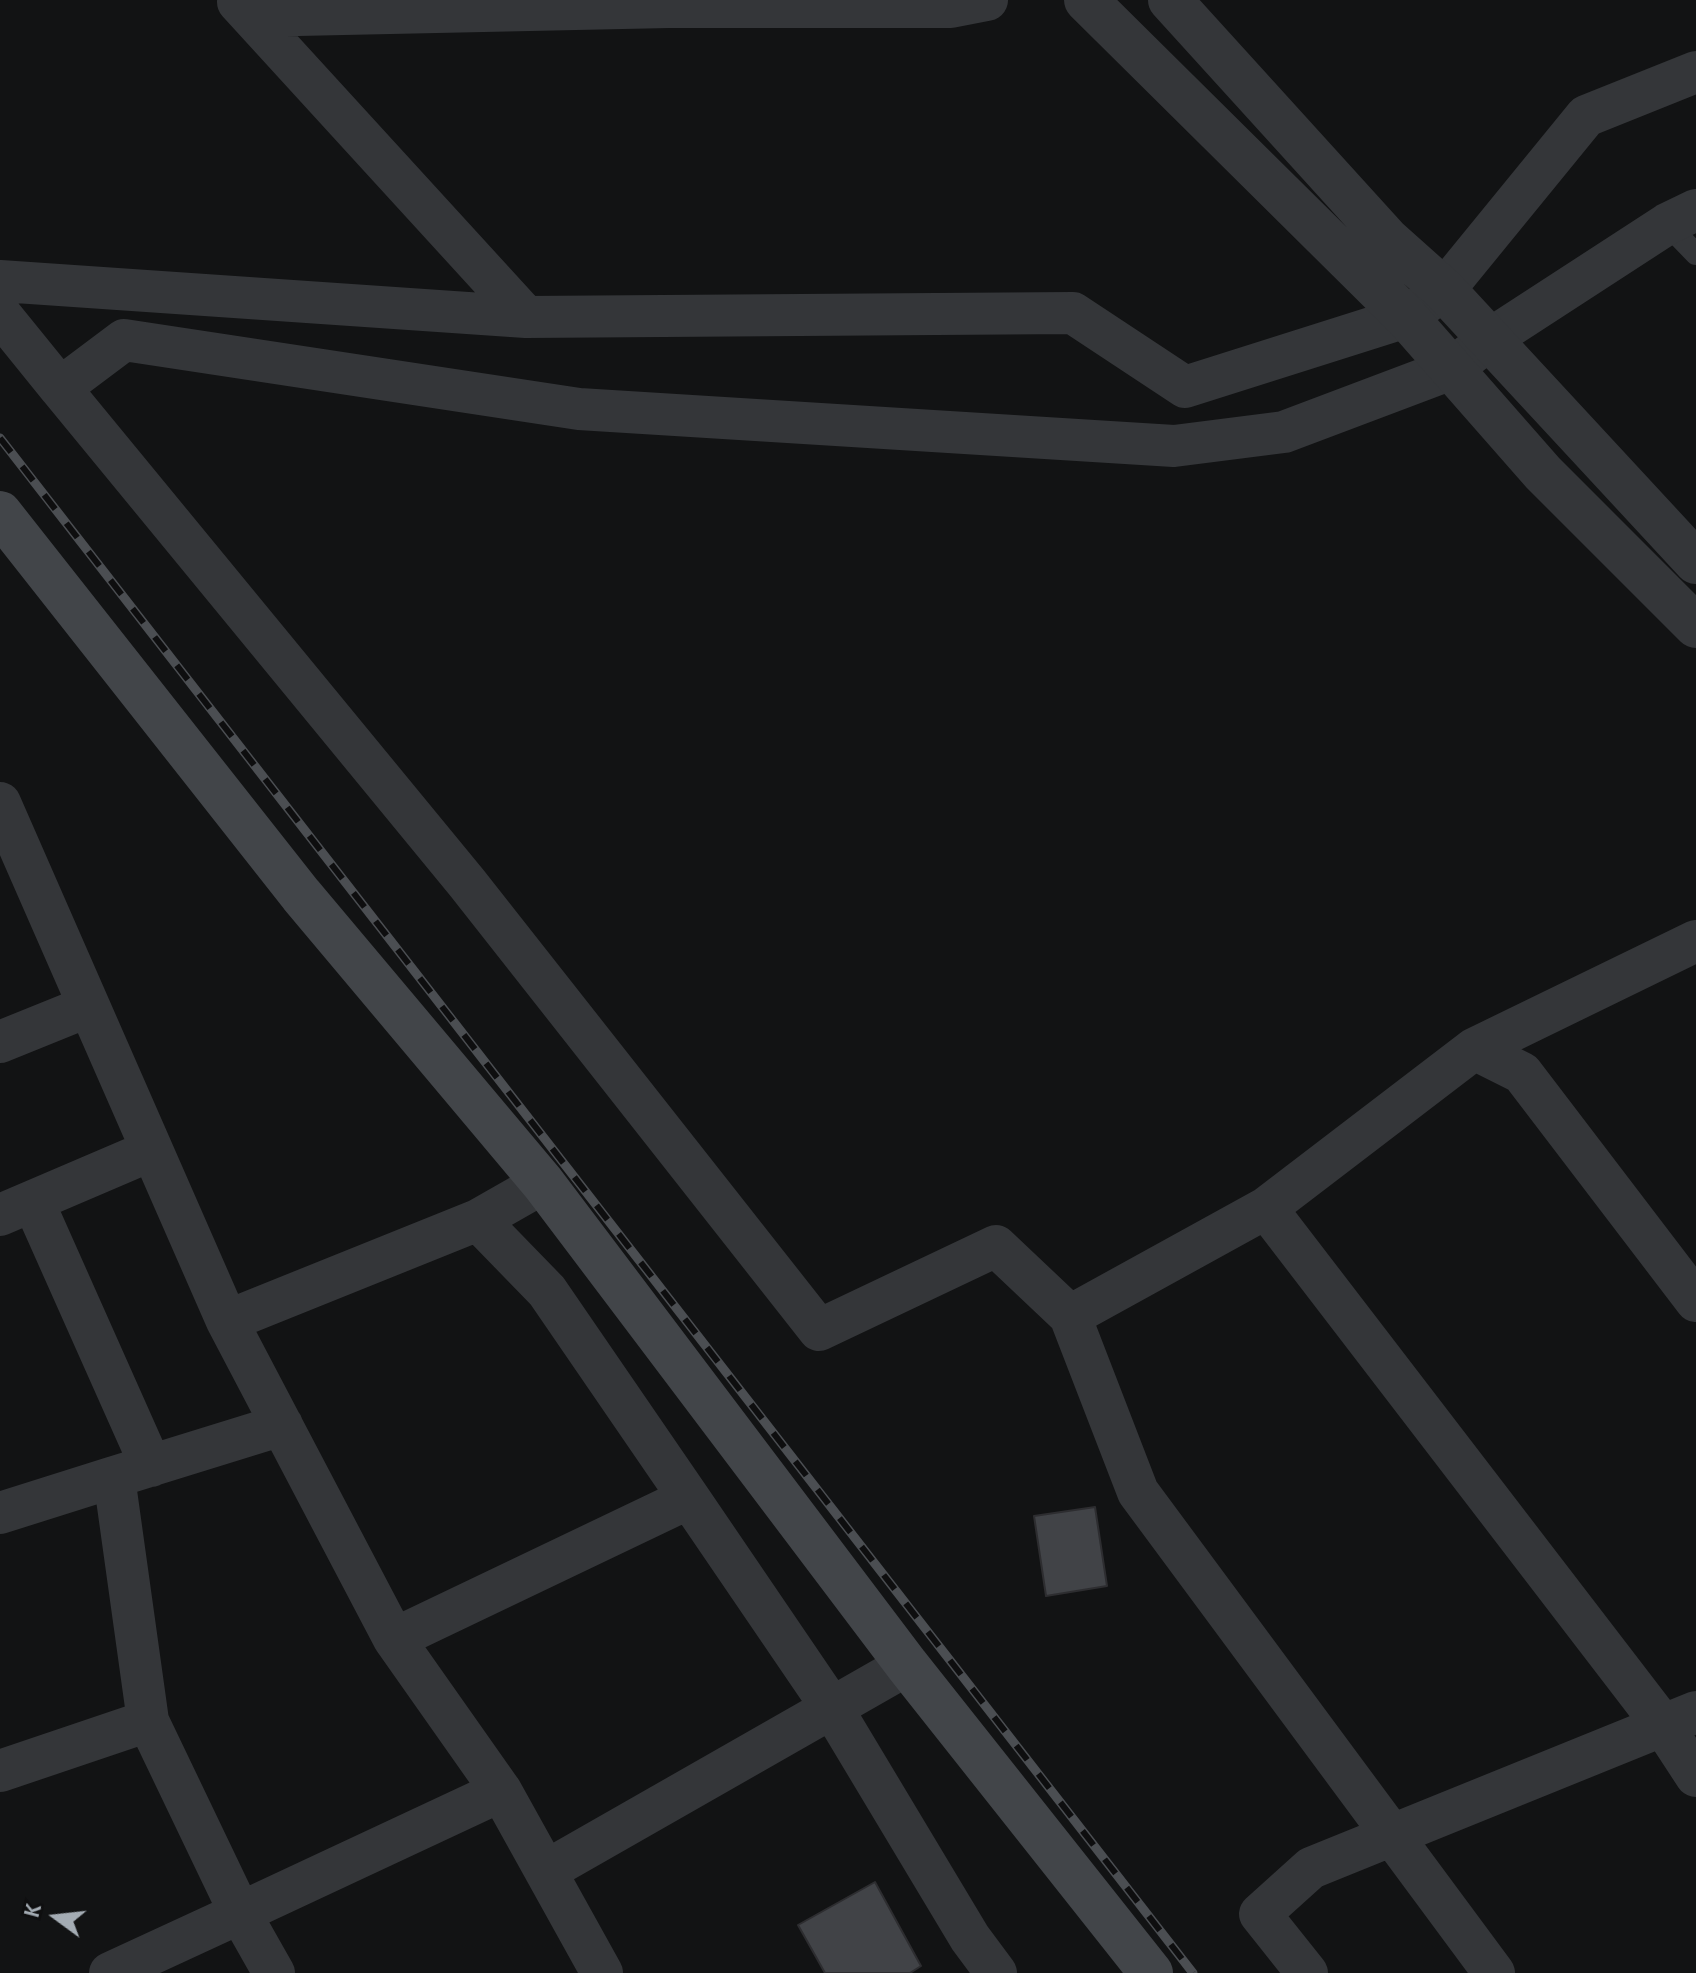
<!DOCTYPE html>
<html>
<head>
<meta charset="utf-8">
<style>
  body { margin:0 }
  #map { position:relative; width:1696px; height:1973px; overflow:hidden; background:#121314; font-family:"Alegreya Sans",sans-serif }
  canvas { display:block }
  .north { position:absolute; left:16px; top:1877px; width:80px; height:80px; -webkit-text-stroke:6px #0e0e0f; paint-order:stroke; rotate:285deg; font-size:22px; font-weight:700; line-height:32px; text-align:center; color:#a4acb4 }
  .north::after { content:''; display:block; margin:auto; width:28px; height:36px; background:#a4acb4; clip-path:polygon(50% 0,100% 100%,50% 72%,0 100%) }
</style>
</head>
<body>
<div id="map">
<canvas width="1696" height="1973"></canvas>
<div class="north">K</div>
</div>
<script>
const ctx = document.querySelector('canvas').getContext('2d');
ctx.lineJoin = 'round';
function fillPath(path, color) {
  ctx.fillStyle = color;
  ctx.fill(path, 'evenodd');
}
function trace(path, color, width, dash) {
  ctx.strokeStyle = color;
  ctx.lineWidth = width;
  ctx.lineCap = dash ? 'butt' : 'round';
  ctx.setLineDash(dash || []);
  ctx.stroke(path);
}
const building = new Path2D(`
  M1095 1507 1107 1586 1046 1596 1034 1516Z
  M875 1882 921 1966 910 1973H825L798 1925Z`);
fillPath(building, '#414347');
trace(building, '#2d2d30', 2);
trace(new Path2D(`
  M1667 224 1696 254`), '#343639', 22);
trace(new Path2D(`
  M238 2 526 317
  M251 16 669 7H951L987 0
  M0 281 526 317 1073 313 1185 387 1406 317 1444 290 1586 116 1696 72
  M0 314 60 388
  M0 803 227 1321
  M0 1042 89 1006
  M1474 1049 1522 1073 1696 1301
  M33 1201 151 1466
  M1266 1208 1662 1724 1696 1776
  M0 1215 152 1150
  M478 1220 547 1291 689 1498 832 1708 970 1938 996 1973
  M1070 1316 1266 1208 1474 1049 1696 941
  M0 1513 114 1477
  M394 1639 227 1321 478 1220 543 1183
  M148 1721 114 1477 282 1425
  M0 1771 148 1721 240 1913 110 1973
  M501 1791 394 1639 689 1498
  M546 1871 907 1665
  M274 1973 240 1913 501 1791 602 1973
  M1307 1973 1260 1914 1311 1868 1696 1712
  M1494 1973 1138 1492 1070 1316 996 1246 819 1330 467 883 60 388 124 340 579 409 1174 446 1284 432 1451 369 1490 339 1667 224 1696 210`), '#343639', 42);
trace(new Path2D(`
  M1086 0 1406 317 1543 473 1696 626
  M1170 0 1388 240 1444 290 1696 562`), '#343639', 44);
trace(new Path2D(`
  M0 513 301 895 543 1183 907 1665 1151 1973`), '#424549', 44);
const rail = new Path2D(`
  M0 438 1193 1973`);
trace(rail, '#4b4e52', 9);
trace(rail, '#0e0e0f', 6, [18]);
</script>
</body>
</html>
